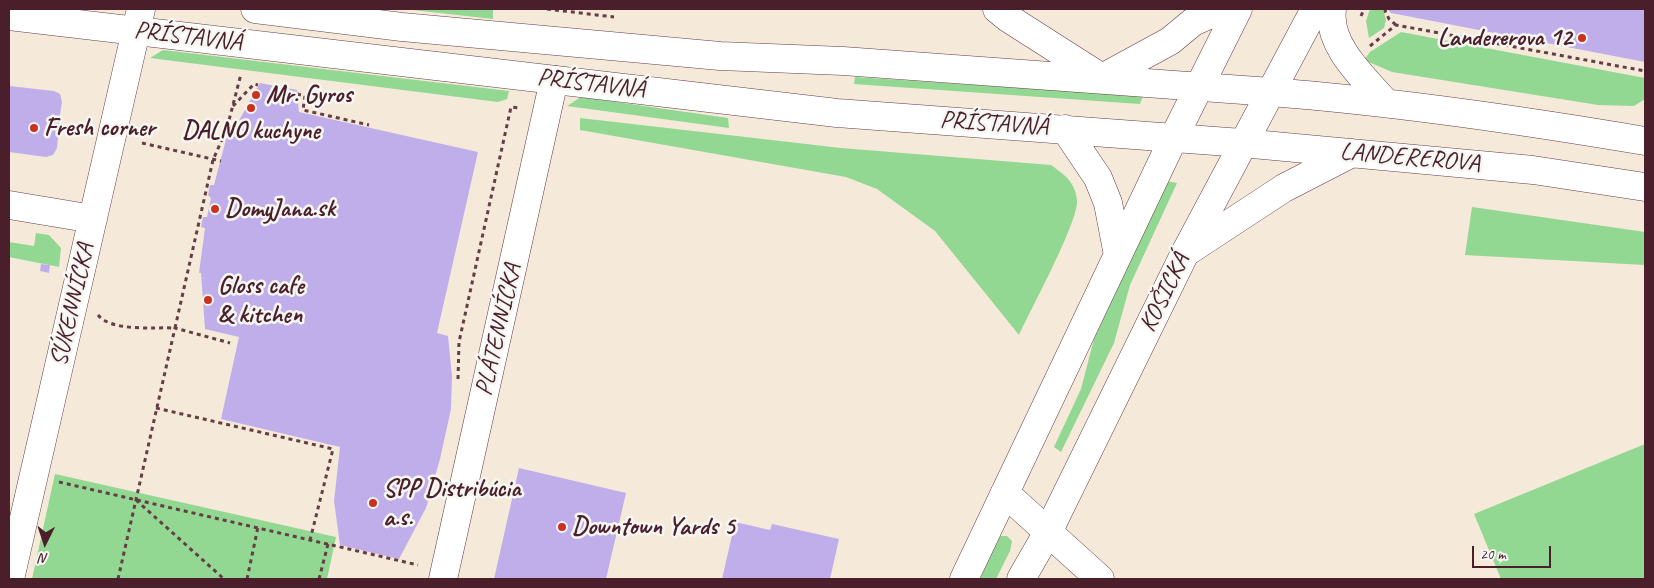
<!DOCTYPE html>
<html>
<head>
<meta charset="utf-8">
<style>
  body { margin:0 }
  #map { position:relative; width:1654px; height:588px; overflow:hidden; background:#f5e9da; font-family:Caveat,sans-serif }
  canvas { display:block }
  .frame { position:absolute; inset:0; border:10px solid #4a1f2b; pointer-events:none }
  .north { position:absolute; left:20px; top:518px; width:50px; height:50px; -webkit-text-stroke:4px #f6f6f2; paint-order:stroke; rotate:184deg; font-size:14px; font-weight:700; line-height:20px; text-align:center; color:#4a1f2b }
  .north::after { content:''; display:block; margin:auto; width:18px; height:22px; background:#4a1f2b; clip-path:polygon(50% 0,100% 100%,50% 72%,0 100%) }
  .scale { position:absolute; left:1472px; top:546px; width:79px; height:22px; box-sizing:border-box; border:2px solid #4a1f2b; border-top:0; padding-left:6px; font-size:15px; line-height:18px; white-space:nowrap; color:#4a1f2b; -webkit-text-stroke:4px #f6f6f2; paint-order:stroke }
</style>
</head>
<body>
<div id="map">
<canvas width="1654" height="588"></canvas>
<div class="frame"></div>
<div class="north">N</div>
<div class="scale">20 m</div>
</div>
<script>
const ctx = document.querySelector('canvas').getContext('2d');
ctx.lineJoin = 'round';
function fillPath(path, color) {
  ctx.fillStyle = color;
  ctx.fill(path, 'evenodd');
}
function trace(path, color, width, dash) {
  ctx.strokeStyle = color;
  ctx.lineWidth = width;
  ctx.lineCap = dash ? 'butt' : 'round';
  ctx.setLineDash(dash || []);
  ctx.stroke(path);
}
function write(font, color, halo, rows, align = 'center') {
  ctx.font = font + ' Caveat,sans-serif';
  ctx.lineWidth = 5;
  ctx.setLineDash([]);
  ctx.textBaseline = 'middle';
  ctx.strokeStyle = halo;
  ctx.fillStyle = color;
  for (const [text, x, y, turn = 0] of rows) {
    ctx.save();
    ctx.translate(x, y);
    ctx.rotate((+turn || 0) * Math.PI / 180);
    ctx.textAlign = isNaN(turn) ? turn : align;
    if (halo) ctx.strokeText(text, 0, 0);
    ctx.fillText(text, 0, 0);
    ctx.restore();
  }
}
fillPath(new Path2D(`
  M404 9H493V19Z
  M1370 9H1383L1386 20 1384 28 1369 38 1366 21Z
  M1401 32 1645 78V99L1634 106 1598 105 1392 72 1364 60 1370 52Z
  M163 50 509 91 507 99 498 102 150 58Z
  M855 77 1143 96 1140 104 854 84Z
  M581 97 728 118 729 128 567 106Z
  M580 118 841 148 1051 165C1065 175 1075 182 1077 200 1079 221 1030 311 1019 335L935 231 877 189 846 177 580 130Z
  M1167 181 1177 183 1130 285 1114 343 1061 452 1054 447 1081 389 1094 339Z
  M1472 207 1645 232V265L1465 255Z
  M36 233 49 235 61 248 59 267 9 257V242L34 246Z
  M1645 444V579H1501L1474 514Z
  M55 474 336 537 327 579H32Z
  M1000 536H1007L1012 541 1010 551 996 579H980Z`), '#92d892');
fillPath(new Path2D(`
  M1387 9H1645V62L1391 13Z
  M260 83 297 90 299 112 478 152 437 333 448 336 452 376 451 409 440 459 426 508 399 559 340 545 334 501 340 447 221 419 239 337 205 329 201 273H199L205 228 201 227 203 217H207L211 198 208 195 210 185H214L228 132 232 133Z
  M9 86 54 91 60 94 62 102 60 115 57 148 53 155 46 157 9 152Z
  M41 264 50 265 49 273 40 271Z
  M519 468 626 493 606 579H494Z
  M735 522 770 530 772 524 839 539 830 579H722Z`), '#c0aeea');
const minor = new Path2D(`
  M997 9 1008 18 1102 78
  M1332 9C1327 45 1363 77 1385 102
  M1271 92C1397 102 1521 120 1645 141
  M1242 143 1533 170 1645 187
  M9 205 93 219
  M1185 253 1284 188 1352 153
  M1005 493 1100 579
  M10 579 141 9
  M443 579 554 80`);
const major = new Path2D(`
  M255 9 402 27 720 56 843 61 1271 92
  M9 16 837 113 1242 143
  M1102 78 1170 41 1193 22 1222 9
  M1065 129 1098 178 1108 203 1118 255
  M964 579 1174 137 1238 9
  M1021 579 1048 532 1185 253 1315 9`);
trace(minor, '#643d45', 29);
trace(major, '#643d45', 29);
trace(new Path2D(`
  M547 9 614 17
  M1386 9 1385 11 1389 19 1396 25
  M1361 16 1364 9
  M1370 46 1396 25 1645 71
  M297 94 305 96 303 110 369 125
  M233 106 254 84 258 85
  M142 143 221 161
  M98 315C112 332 154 327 175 328L213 160 227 128 241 74
  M458 379 459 342 511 107 520 108
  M156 408 333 449 310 540
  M59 482 418 565
  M136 500 224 579
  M118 579 175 328 230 343
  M247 579 258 527
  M319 579 328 544`), '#643d45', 3, [4, 4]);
trace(minor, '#fff', 28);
trace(major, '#fff', 28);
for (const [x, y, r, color] of [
  [1582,38,5,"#c8321e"],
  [256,95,5,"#c8321e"],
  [251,108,5,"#c8321e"],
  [34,128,5,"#c8321e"],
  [215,209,5,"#c8321e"],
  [208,300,5,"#c8321e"],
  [373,503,5,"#c8321e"],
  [562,527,5,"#c8321e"]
]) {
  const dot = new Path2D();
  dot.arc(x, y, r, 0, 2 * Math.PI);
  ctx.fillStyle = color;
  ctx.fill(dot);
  trace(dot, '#f6f6f2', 2);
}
write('25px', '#4a1f2b', '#f6f6f2', [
  ["PRÍSTAVNÁ",188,37,7],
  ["PRÍSTAVNÁ",591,84,7],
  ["PRÍSTAVNÁ",994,124,4],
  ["LANDEREROVA",1410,158,5],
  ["KOŠICKÁ",1165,293,-64],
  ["SÚKENNÍCKA",73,305,-77],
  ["PLÁTENNÍCKA",499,330,-77]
]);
write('bold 25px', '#4a1f2b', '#f6f6f2', [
  ["Landererova 12",1572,38,"right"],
  ["Mr. Gyros",266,95],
  ["Fresh corner",44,128],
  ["DALNO kuchyne",251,131,"center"],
  ["DomyJana.sk",225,209],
  ["Gloss cafe",218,286],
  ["& kitchen",218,315],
  ["SPP Distribúcia",383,489],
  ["a.s.",383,518],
  ["Downtown Yards 5",572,527]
], 'left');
</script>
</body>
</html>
